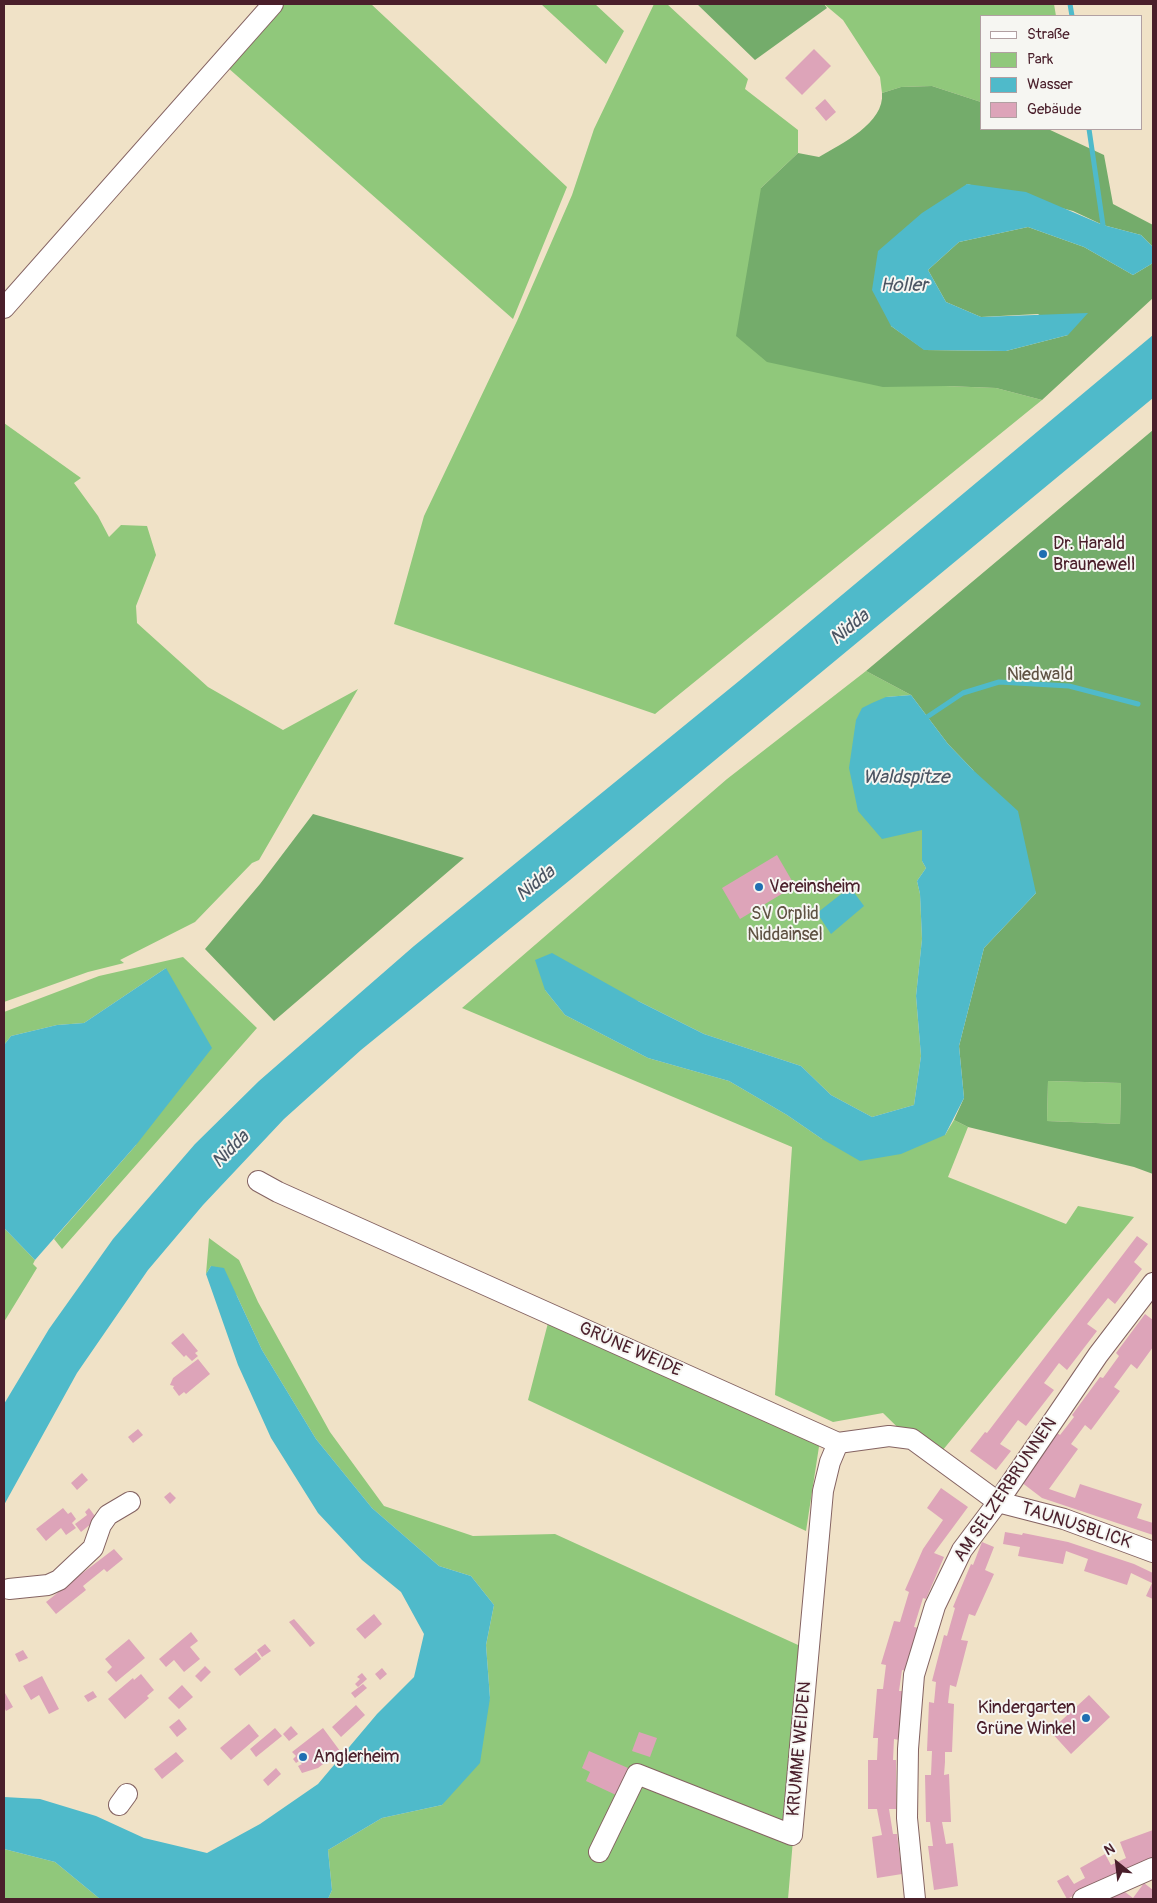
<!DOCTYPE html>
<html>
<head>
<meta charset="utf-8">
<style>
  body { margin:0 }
  #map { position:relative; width:1157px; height:1903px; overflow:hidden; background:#f0e2c7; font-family:Pangolin,sans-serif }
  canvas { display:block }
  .frame { position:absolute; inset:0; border:5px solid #4a1f2b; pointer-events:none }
  .legend { position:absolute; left:980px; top:15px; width:162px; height:115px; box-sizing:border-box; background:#f6f6f2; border:1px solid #b1a0a2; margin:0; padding:6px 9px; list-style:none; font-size:15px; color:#4a1f2b }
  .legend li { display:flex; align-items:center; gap:10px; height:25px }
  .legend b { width:25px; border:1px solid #b1a0a2 }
  .north { position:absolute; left:1092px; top:1838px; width:50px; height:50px; -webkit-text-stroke:4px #f6f6f2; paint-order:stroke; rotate:331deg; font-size:14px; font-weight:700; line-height:20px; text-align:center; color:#4a1f2b }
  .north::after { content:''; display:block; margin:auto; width:18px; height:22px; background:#4a1f2b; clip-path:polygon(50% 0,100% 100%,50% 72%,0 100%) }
</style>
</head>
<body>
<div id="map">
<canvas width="1157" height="1903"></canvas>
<div class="frame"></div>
<ul class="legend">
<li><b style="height:6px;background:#fff"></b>Straße</li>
<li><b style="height:14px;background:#90c87b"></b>Park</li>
<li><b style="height:14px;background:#4fbaca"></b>Wasser</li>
<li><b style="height:14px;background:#dda4b9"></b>Gebäude</li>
</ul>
<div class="north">N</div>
</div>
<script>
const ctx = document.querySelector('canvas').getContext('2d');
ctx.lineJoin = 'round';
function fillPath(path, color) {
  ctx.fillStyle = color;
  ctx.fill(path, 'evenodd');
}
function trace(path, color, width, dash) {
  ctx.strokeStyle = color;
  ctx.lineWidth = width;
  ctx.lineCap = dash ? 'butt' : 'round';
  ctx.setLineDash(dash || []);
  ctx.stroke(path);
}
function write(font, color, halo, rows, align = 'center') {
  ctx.font = font + ' Pangolin,sans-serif';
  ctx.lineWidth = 4;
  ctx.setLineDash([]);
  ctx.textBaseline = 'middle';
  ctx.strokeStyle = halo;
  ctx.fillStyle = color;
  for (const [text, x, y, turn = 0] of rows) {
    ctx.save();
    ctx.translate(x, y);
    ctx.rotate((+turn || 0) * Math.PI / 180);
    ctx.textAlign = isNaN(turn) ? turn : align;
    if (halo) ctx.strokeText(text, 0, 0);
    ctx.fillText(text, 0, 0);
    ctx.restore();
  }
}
fillPath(new Path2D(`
  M283 4H371L567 187 513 319 227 67Z
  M541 4H595L624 31 606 64Z
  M654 4H667L748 79 745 89 798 130V153L761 188 946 386 996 388 1042 400 655 714 394 624 424 516 517 321 572 195 594 129Z
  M824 4H1054L1056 16H981V102L932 86 901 87 882 93 880 77 843 20Z
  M4 423 81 478 74 483 98 516 109 537 121 525 147 526 156 555 136 606 137 623 208 687 283 730 358 689 259 860 252 863 195 922 120 960 124 963 88 972 4 1002Z
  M866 671 911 695 886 697 922 829V861L926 868 917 881 920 894 922 939 916 996 921 1056 914 1105 872 1117 831 1095 801 1066 704 1034 638 1001 545 990 565 1015 648 1058 729 1081 787 1115 822 1139 945 1135 954 1120 968 1127 948 1177 1066 1224 1078 1206 1134 1217 933 1462 883 1413 833 1422 775 1395 792 1147 462 1008 727 779Z
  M183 957 257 1028 62 1249 54 1239 136 1145 166 968 84 1023 57 1025 11 1036 4 1045V1012L99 976Z
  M1048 1081 1121 1083 1120 1124 1047 1121Z
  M4 1228 35 1260 33 1264 37 1268 4 1322Z
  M209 1238 239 1260 258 1302 330 1432 384 1506 473 1536 555 1534 809 1650 788 1899H328L332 1890 328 1850 382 1818 442 1805 490 1698 486 1645 494 1605 471 1576 439 1566 372 1508 316 1439 262 1350 237 1296 211 1266 206 1274Z
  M548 1323 820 1440 806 1531 528 1400Z
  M4 1849 55 1862 100 1899H4Z`), '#90c87b');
fillPath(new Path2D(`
  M697 4H824L827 8 755 60Z
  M932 86 981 102V129H1048L1104 155 1113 204 1153 225V247L1141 235 1103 225 1073 211 967 184 891 326 925 350 1006 351 1068 335 1038 314 981 317 946 302 928 270 959 242 1028 227 1084 247 1133 275 1153 263V298L1042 400 996 388 946 386 883 387 767 362 736 336 761 188 798 153 819 157C841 144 885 123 882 93L901 87Z
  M1153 430V1174L1134 1167 968 1127 954 1120 964 1098 959 1046 984 948 1036 893 973 770 948 744 911 695 866 671ZM1048 1081 1121 1083 1120 1124 1047 1121Z
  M313 814 464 858 274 1021 205 949 260 884Z`), '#74ac6b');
fillPath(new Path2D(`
  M967 184 1026 192 1103 225 1141 235 1153 247V263L1133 275 1084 247 1028 227 959 242 928 270 946 302 981 317 1088 313 1068 335 1006 351 924 350 891 326 872 290 878 251 922 213Z
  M1153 335V398L570 880 361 1050 284 1119 203 1205 148 1270 77 1373 4 1505V1404L49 1329 113 1239 195 1144 259 1081 414 946 739 681Z
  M911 695 948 744 973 770 1018 811 1036 893 984 948 959 1046 964 1098 945 1135 901 1154 860 1161 822 1139 787 1115 729 1081 648 1058 565 1015 545 990 535 960 552 953 638 1001 704 1034 801 1066 831 1095 872 1117 914 1105 921 1056 916 996 922 939 920 894 917 881 926 868 922 861V830L882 839 858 811 849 768 856 720 862 708 872 703 886 697Z
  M850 887 864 906 831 934 817 913Z
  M166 968 212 1048 136 1145 35 1260 4 1228V1045L11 1036 57 1025 84 1023Z
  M211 1266 224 1268 262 1350 316 1439 372 1508 439 1566 471 1576 494 1605 486 1645 490 1698 480 1763 442 1805 382 1818 328 1850 332 1890 328 1899H100L55 1862 4 1849V1797L40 1799 96 1816 144 1838 207 1853 260 1824 318 1784 377 1714 414 1677 424 1634 401 1592 362 1560 318 1513 271 1438 238 1365 206 1274Z`), '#4fbaca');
trace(new Path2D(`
  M1070 4 1072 16
  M1089 129 1103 225
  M927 717 963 693 999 682 1069 686 1138 704`), '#4fbaca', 5);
fillPath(new Path2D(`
  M814 49 831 66 802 95 785 78Z
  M825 99 836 112 826 121 815 108Z
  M777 855 795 886 740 919 722 888Z
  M1137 1236 1148 1244 1134 1262 1142 1269 1115 1304 1108 1298 1087 1324 1097 1331 1067 1370 1059 1363 1044 1383 1054 1390 1026 1426 1018 1420 1000 1444 1011 1451 996 1470 970 1451 985 1432 987 1433Z
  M1145 1314 1153 1320V1347L1137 1369 1131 1364 1114 1387 1120 1391 1091 1430 1085 1425 1071 1444 1078 1449 1049 1489 1075 1498 1080 1484 1142 1504 1137 1518 1153 1523V1535L1042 1498 1021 1482 1057 1433 1060 1435 1074 1417 1072 1415 1100 1377 1103 1378 1119 1356 1116 1353Z
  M183 1333 198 1351 195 1353 198 1356 192 1361 186 1355 184 1357 171 1343Z
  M198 1359 210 1374 186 1394 184 1392 179 1396 173 1388 174 1386 170 1385 173 1378Z
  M138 1429 143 1435 133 1443 128 1437Z
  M82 1473 88 1480 77 1490 71 1483Z
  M941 1488 968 1507 934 1553 944 1557 926 1599 923 1598 914 1627 919 1628 906 1671 902 1670 899 1691H903L899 1740 894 1739 893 1760H896V1809H889L893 1834H897L902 1874 877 1878 872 1837 882 1835 877 1809H868V1760H877L878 1738H873L877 1689H883L886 1665 881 1664 894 1621 900 1622 909 1592 905 1590 923 1549 943 1520 927 1508Z
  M170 1492 176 1498 170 1504 164 1497Z
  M63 1508 68 1514 71 1512 76 1519 72 1523 76 1528 66 1535 61 1528 46 1541 36 1529Z
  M89 1508 97 1519 81 1532 75 1524 87 1515 85 1512Z
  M1005 1532 1022 1535 1023 1533 1068 1542 1134 1564 1153 1573V1599L1146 1596 1152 1583 1131 1573 1127 1585 1084 1571 1088 1559 1066 1551 1063 1564 1018 1556 1020 1547 1003 1544Z
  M982 1542 994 1547 985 1570 994 1574 975 1616 969 1614 961 1640 968 1641 956 1687 950 1685 948 1703 954 1704 952 1752H945V1762L944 1775 949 1774 951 1822H942L946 1844 953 1843 958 1886 934 1890 928 1846H933L930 1822H926L925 1775H931L932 1751H927L929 1702 934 1703 936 1682 932 1681 944 1635 947 1636 955 1608 953 1607 971 1564 973 1565Z
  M114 1549 123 1559 107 1572 104 1569 83 1586 86 1590 56 1614 46 1602 61 1590 57 1586 73 1573 76 1578Z
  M374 1614 382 1624 365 1639 356 1629Z
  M294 1619 315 1643 310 1647 289 1622Z
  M191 1632 198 1641 190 1647 200 1659 184 1672 174 1660 166 1667 159 1659Z
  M129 1639 145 1658 116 1682 107 1672 112 1667 105 1659Z
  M265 1644 271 1651 262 1657 257 1650Z
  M23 1650 28 1658 19 1662 15 1654Z
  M256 1652 261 1659 240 1676 234 1669Z
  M205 1666 211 1672 201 1682 195 1676Z
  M382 1668 387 1674 380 1680 375 1674Z
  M362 1673 367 1679 358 1687 355 1684 360 1679 357 1677Z
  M141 1674 154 1690 147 1696 149 1698 125 1719 108 1699 133 1678 134 1680Z
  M42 1676 59 1709 49 1714 39 1695 31 1700 23 1686Z
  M363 1684 367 1688 355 1698 351 1693Z
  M182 1685 193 1697 179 1709 168 1698Z
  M93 1691 97 1697 88 1702 84 1696Z
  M4 1693H5L13 1707 6 1711 4 1707Z
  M1089 1695 1110 1717 1071 1754 1050 1731Z
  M356 1705 365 1715 341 1737 332 1727Z
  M179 1719 187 1729 177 1737 169 1727Z
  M249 1724 259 1736 231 1760 220 1748Z
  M291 1726 298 1734 289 1741 283 1734Z
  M275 1728 282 1736 256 1757 250 1749Z
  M323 1728 340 1751 318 1768 302 1773 298 1766 302 1764 299 1761 296 1763 293 1759 296 1756 292 1752Z
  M639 1732 657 1738 650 1757 632 1751Z
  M589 1751 628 1768 616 1795 586 1781 590 1772 582 1768Z
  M176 1752 184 1761 162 1779 154 1769Z
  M276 1768 281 1774 268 1786 263 1780Z
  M1153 1830V1860L1116 1874 1067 1899 1057 1881 1068 1875 1074 1884 1085 1878 1080 1868 1105 1854 1111 1865 1126 1858 1120 1842Z
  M1144 1883 1153 1890V1899H1103L1121 1889 1133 1898Z`), '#dda4b9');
const minor = new Path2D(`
  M4 308 273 4
  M258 1181 278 1192 838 1443 889 1436 912 1439 998 1502 1064 1519 1153 1552
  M9 1589 48 1585 59 1580 93 1548 101 1525 108 1515 130 1502
  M119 1805 127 1794
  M599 1852 637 1774 792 1835 823 1491 830 1462 838 1443
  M915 1899 907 1818 908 1749 914 1675 935 1606 962 1550 998 1502 1098 1355 1153 1283
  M1083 1899 1153 1868`);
trace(minor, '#846362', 22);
trace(minor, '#fff', 20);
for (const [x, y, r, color] of [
  [1043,554,5,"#1f6fb2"],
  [759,887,5,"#1f6fb2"],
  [1086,1718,5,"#1f6fb2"],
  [303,1757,5,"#1f6fb2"]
]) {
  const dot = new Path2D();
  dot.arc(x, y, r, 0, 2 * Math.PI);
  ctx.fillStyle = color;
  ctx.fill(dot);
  trace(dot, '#f6f6f2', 2);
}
write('18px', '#4a1f2b', '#f6f6f2', [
  ["Dr. Harald",1053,544],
  ["Braunewell",1053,565],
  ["Vereinsheim",769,887],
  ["Kindergarten",1076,1708,"right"],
  ["Grüne Winkel",1076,1729,"right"],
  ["Anglerheim",313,1757]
], 'left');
write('18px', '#5f5243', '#f6f6f2', [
  ["Niedwald",1040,675],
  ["SV Orplid",785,914],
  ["Niddainsel",785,935]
]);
write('18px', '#4a1f2b', '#f6f6f2', [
  ["GRÜNE WEIDE",630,1350,24],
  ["AM SELZERBRUNNEN",1006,1490,-56],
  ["TAUNUSBLICK",1076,1526,18],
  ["KRUMME WEIDEN",800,1749,-85]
]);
write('italic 19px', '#4c5563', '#f6f6f2', [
  ["Holler",904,286],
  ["Nidda",850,628,-39],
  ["Waldspitze",906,778],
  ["Nidda",536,884,-39],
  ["Nidda",231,1150,-45]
]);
</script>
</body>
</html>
